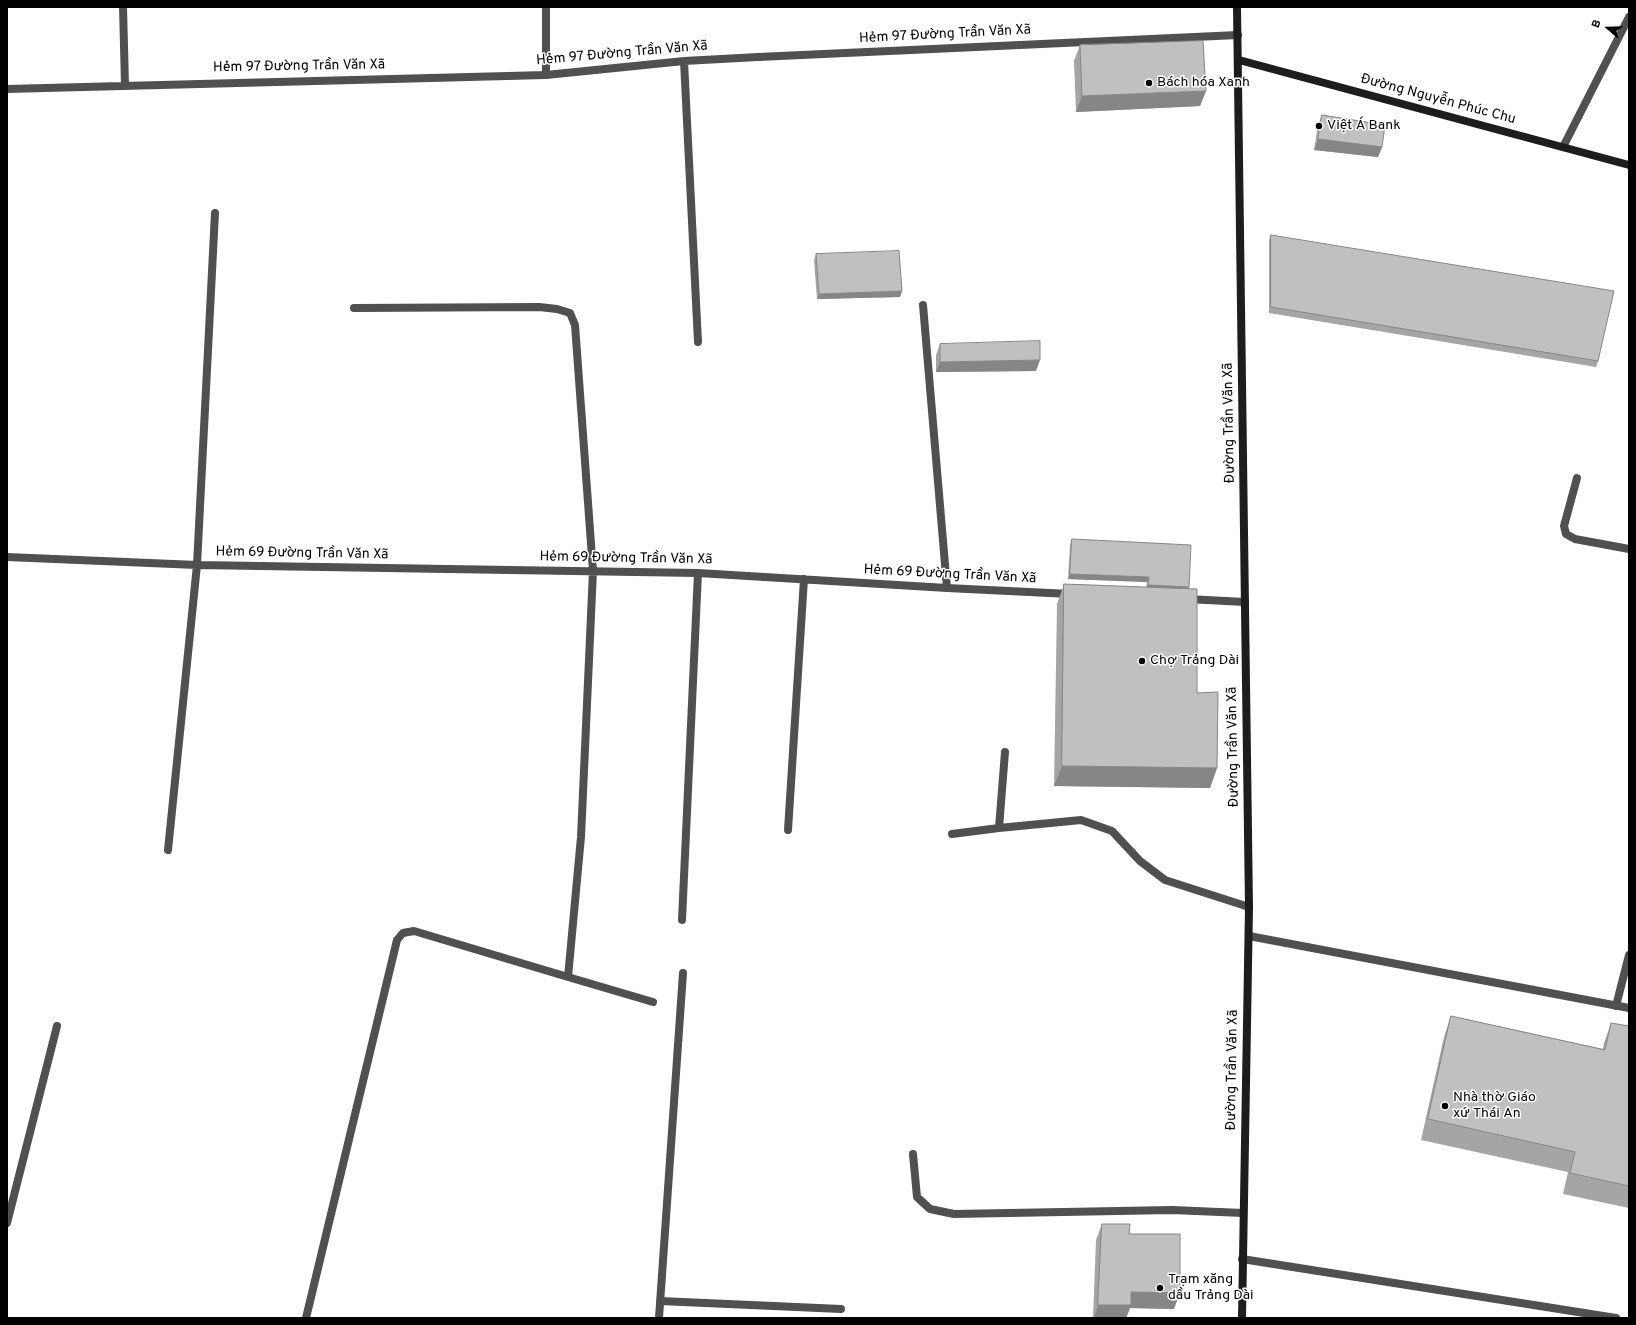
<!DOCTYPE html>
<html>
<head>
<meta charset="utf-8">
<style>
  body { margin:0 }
  #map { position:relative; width:1636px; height:1325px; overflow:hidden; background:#fff; font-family:Overpass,sans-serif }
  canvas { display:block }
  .frame { position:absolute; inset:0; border:8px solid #000; pointer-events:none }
  .north { position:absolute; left:1588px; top:8px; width:40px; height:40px; -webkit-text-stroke:3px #fff; paint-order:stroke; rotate:290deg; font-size:11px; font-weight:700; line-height:16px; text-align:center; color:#000 }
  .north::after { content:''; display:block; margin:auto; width:14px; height:18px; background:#000; clip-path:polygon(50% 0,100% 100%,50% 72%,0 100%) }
</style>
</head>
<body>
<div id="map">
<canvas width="1636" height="1325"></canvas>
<div class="frame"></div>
<div class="north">B</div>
</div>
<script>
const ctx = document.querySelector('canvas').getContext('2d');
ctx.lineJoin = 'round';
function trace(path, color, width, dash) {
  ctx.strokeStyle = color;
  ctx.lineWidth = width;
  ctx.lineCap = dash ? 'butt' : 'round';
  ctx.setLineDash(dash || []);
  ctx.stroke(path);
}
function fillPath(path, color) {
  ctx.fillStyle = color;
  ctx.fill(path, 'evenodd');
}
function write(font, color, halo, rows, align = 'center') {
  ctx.font = font + ' Overpass,sans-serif';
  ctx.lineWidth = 3;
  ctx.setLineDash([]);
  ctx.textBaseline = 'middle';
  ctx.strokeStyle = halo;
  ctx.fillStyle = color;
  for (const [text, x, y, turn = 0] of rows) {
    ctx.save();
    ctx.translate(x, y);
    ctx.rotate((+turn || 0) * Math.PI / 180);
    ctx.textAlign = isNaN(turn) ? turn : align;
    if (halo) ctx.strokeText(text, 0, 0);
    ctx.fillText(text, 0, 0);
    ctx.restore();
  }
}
trace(new Path2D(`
  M999 828 1005 752
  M952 834 999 828 1081 820 1112 831 1140 861 1165 880 1249 907
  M913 1154 917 1197 930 1209 954 1214 1172 1210 1243 1213
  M660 1301 841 1309
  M659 1318 683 973`), '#505050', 8);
trace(new Path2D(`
  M123 7 125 85
  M546 7V75
  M684 61 698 342
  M7 89 546 75 684 61 758 57 1238 35
  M1563 147 1629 17
  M923 305 947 588
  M1577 478 1564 526 1566 534 1575 539 1629 549
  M7 557 197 565 698 573 947 588 1070 594
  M1187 599 1245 602
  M788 830 804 579
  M168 850 197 565 215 213
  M682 920 698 573
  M1249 936 1629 1008
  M568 977 653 1002
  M1616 1006 1629 955
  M7 1223 57 1026
  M1242 1259 1616 1318
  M306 1318 397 940 403 933 414 931 568 977 581 837 593 571 575 325 570 313 557 309 539 307 354 308`), '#505050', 8);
trace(new Path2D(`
  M1237 7 1249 907 1242 1318
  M1239 60 1629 165`), '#1d1d1d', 8);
fillPath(new Path2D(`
  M1080 45 1206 91 1200 106 1076 112 1074 61Z
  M1322 115 1382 147 1378 157 1314 150 1318 125Z
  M1271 235 1598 361 1596 367 1269 313V240Z
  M816 254 902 291 900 297 817 299 814 260Z
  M940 344 1036 371 936 372V355Z
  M1072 539 1189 587 1188 589 1197 693 1217 768 1210 788 1054 786 1057 604 1064 584 1146 587 1147 582 1068 579 1070 545Z
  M1451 1016 1603 1049 1604 1043 1611 1023 1629 1026V1208L1563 1194 1568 1172 1421 1140 1444 1037Z
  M1102 1224 1129 1234 1174 1309 1130 1308 1126 1318H1093L1096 1240Z`), '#a5a5a5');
fillPath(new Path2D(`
  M1206 91 1200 106 1076 112 1082 96Z
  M1318 139 1382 147 1378 157 1314 150Z
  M902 291 900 297 817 299 819 294Z
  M1040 360 1036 371 936 372 940 362Z
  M1070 574 1149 577 1147 582 1068 579Z
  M1148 585 1189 587 1187 592 1146 590Z
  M1062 766 1217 768 1210 788 1054 786Z
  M1131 1292 1180 1293 1174 1309 1130 1308 1126 1318H1094L1098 1305Z`), '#868686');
const building = new Path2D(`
  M1203 41 1206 91 1082 96 1080 45Z
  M1322 115 1385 125 1382 147 1318 139Z
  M1271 235 1614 291 1598 361 1271 307Z
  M899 251 902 291 819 294 816 254Z
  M1040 341V360L940 362V344Z
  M1072 539 1191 545 1189 587 1148 585 1149 577 1070 574Z
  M1064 584 1197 589V693L1218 692 1217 768 1062 766Z
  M1451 1016 1605 1050 1611 1023 1629 1026V1186L1570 1173 1575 1152 1428 1119Z
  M1102 1224H1130L1129 1234H1180V1293L1131 1292V1305H1098Z`);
fillPath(building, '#c0c0c0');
trace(building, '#868686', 1);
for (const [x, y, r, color] of [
  [1149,83,4,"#000"],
  [1319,126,4,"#000"],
  [1142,661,4,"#000"],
  [1445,1106,4,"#000"],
  [1160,1288,4,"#000"]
]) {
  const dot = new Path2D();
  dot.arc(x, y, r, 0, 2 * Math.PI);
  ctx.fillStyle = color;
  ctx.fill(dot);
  trace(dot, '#fff', 1.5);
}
write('14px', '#000', '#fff', [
  ["Hẻm 97 Đường Trần Văn Xã",945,35,-3],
  ["Hẻm 97 Đường Trần Văn Xã",622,54,-5],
  ["Hẻm 97 Đường Trần Văn Xã",299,67,-1],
  ["Đường Nguyễn Phúc Chu",1438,100,15],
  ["Đường Trần Văn Xã",1230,423,-91],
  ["Hẻm 69 Đường Trần Văn Xã",302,554,1],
  ["Hẻm 69 Đường Trần Văn Xã",626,559,1],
  ["Hẻm 69 Đường Trần Văn Xã",950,575,3],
  ["Đường Trần Văn Xã",1234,747,-91],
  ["Đường Trần Văn Xã",1233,1070,-89]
]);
write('14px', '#000', '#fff', [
  ["Bách hóa Xanh",1157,83],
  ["Việt Á Bank",1327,126],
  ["Chợ Trảng Dài",1150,661],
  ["Nhà thờ Giáo",1453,1098],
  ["xứ Thái An",1453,1114],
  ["Trạm xăng",1168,1280],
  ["dầu Trảng Dài",1168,1296]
], 'left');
</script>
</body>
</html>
